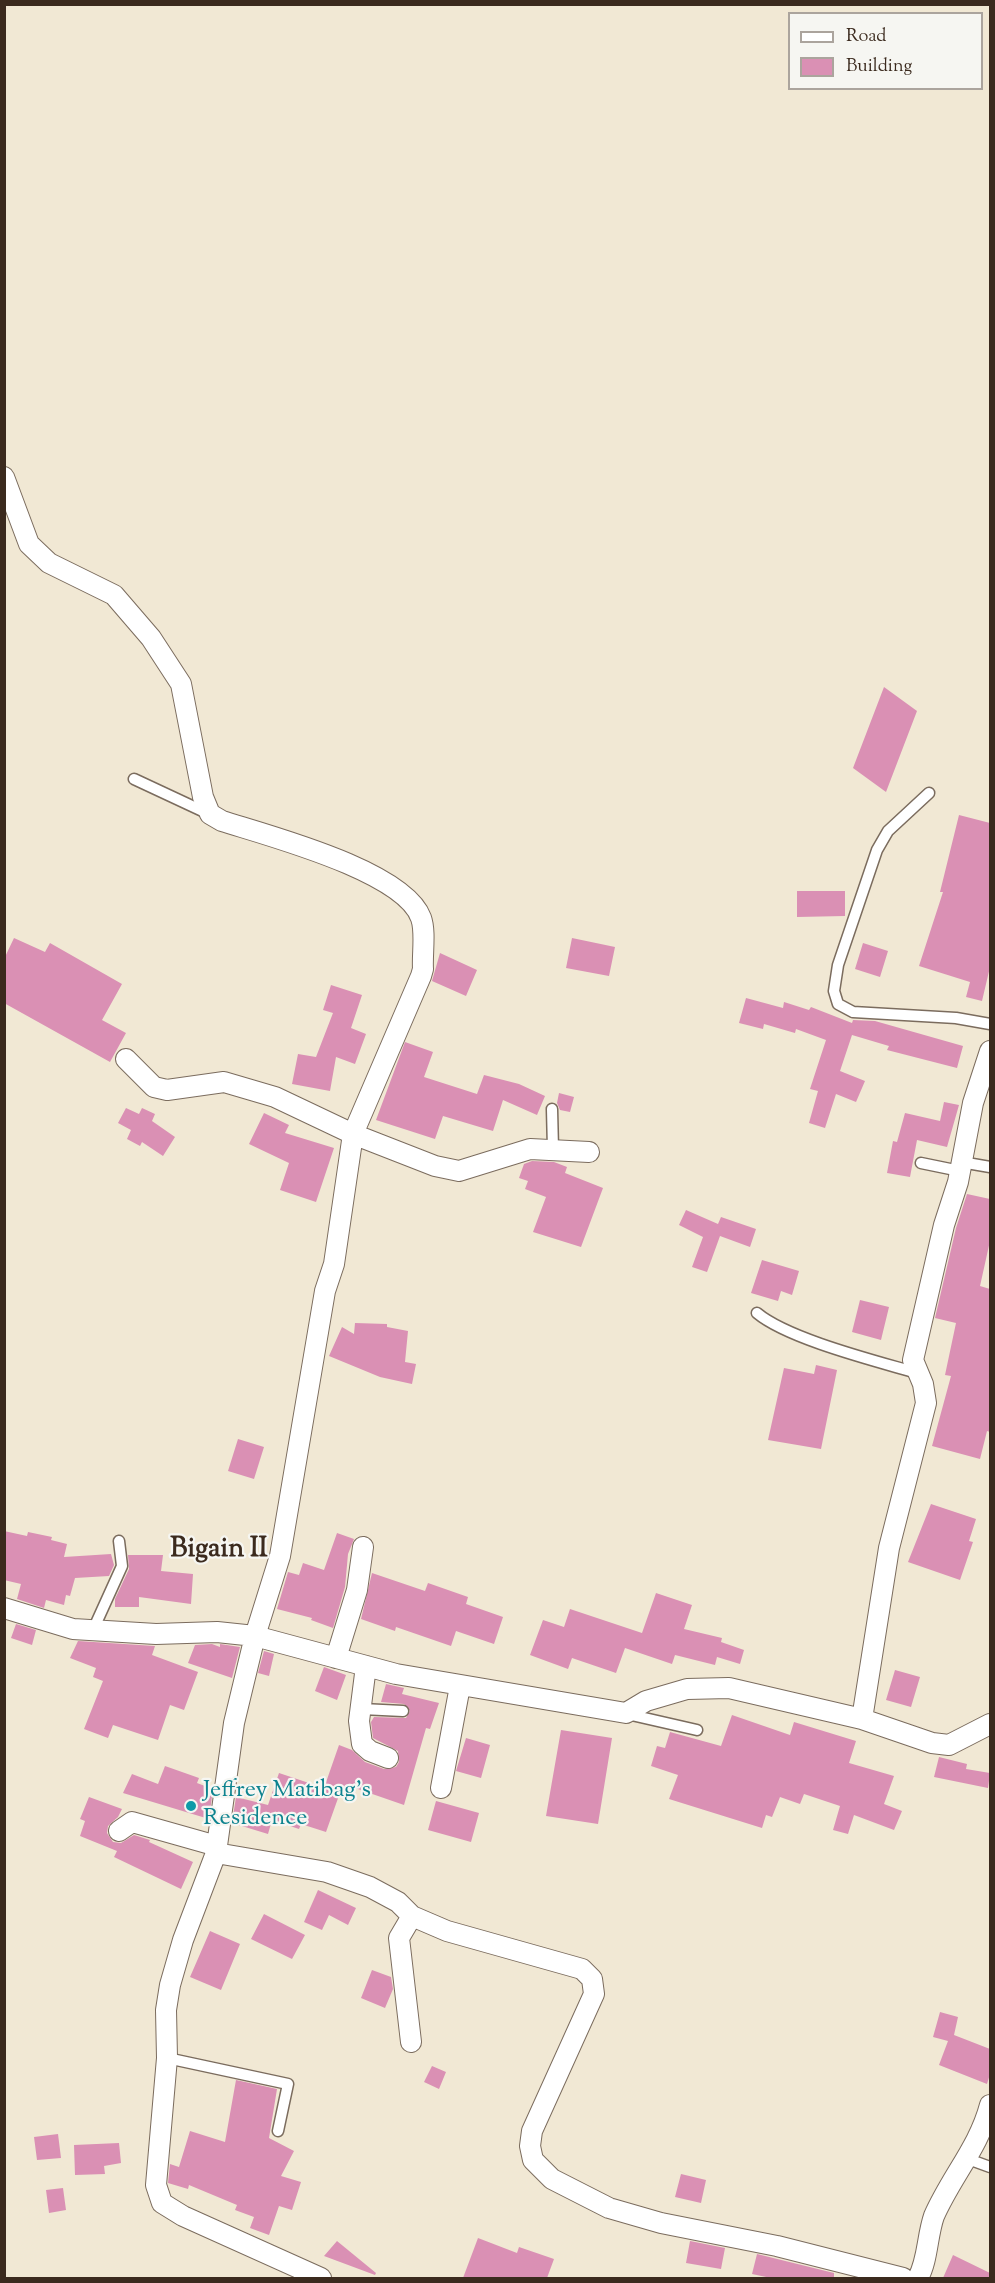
<!DOCTYPE html>
<html>
<head>
<meta charset="utf-8">
<style>
  body { margin:0 }
  #map { position:relative; width:995px; height:2283px; overflow:hidden; background:#f1e8d4; font-family:"Sorts Mill Goudy",serif }
  canvas { display:block }
  .frame { position:absolute; inset:0; border:6px solid #3b2a1e; pointer-events:none }
  .legend { position:absolute; left:788px; top:12px; width:195px; height:78px; box-sizing:border-box; background:#f6f6f2; border:2px solid #aba49d; margin:0; padding:8px 10px; list-style:none; font-size:18px; color:#3b2a1e }
  .legend li { display:flex; align-items:center; gap:12px; height:30px }
  .legend b { width:30px; border:2px solid #aba49d }
</style>
</head>
<body>
<div id="map">
<canvas width="995" height="2283"></canvas>
<div class="frame"></div>
<ul class="legend">
<li><b style="height:8px;background:#fff"></b>Road</li>
<li><b style="height:16px;background:#da90b4"></b>Building</li>
</ul>
</div>
<script>
const ctx = document.querySelector('canvas').getContext('2d');
ctx.lineJoin = 'round';
function fillPath(path, color) {
  ctx.fillStyle = color;
  ctx.fill(path, 'evenodd');
}
function trace(path, color, width, dash) {
  ctx.strokeStyle = color;
  ctx.lineWidth = width;
  ctx.lineCap = dash ? 'butt' : 'round';
  ctx.setLineDash(dash || []);
  ctx.stroke(path);
}
function write(font, color, halo, rows, align = 'center') {
  ctx.font = font + ' "Sorts Mill Goudy",serif';
  ctx.lineWidth = 4.5;
  ctx.setLineDash([]);
  ctx.textBaseline = 'middle';
  ctx.strokeStyle = halo;
  ctx.fillStyle = color;
  for (const [text, x, y, turn = 0] of rows) {
    ctx.save();
    ctx.translate(x, y);
    ctx.rotate((+turn || 0) * Math.PI / 180);
    ctx.textAlign = isNaN(turn) ? turn : align;
    if (halo) ctx.strokeText(text, 0, 0);
    ctx.fillText(text, 0, 0);
    ctx.restore();
  }
}
fillPath(new Path2D(`
  M884 687 917 711 886 792 853 768Z
  M959 815 990 823V967L982 1001 966 997 970 982 919 966 943 892H940Z
  M797 891H845V916L797 917Z
  M14 938 45 952 50 943 122 984 102 1020 126 1033 110 1062 4 1003V959Z
  M572 938 615 947 609 976 566 968Z
  M863 943 888 951 880 977 855 969Z
  M440 953 477 970 466 996 432 981Z
  M331 985 362 995 351 1028 366 1034 355 1064 336 1057 330 1091 292 1084 298 1054 316 1057 333 1013 323 1010Z
  M746 998 783 1008 784 1002 809 1010 811 1007 852 1023 853 1020 875 1021 963 1046 957 1068 887 1050 889 1046 852 1035 840 1071 865 1081 856 1102 836 1094 825 1128 809 1123 818 1091 810 1089 826 1040 796 1029 795 1033 764 1024 763 1029 739 1023Z
  M405 1042 433 1052 424 1077 477 1094 484 1075 519 1084 545 1096 537 1115 503 1100 493 1131 443 1116 435 1139 376 1120Z
  M559 1093 574 1097 570 1112 560 1110 557 1103Z
  M944 1102 959 1105 947 1147 917 1140 910 1177 887 1173 893 1141 897 1142 905 1113 940 1121Z
  M126 1108 139 1114 142 1108 155 1114 152 1121 175 1137 163 1156 142 1142 140 1146 127 1139 131 1130 118 1123Z
  M264 1113 289 1125 285 1133 334 1148 316 1202 280 1190 289 1163 249 1144Z
  M532 1161 554 1162 567 1167 565 1173 603 1188 581 1247 533 1232 546 1197 525 1189 528 1181 519 1178 524 1164Z
  M967 1194 990 1199V1241L980 1286 990 1289V1432L987 1431 980 1459 932 1446 951 1376 945 1375 956 1323 935 1318 956 1228Z
  M686 1210 718 1224 721 1217 756 1229 750 1247 720 1236 707 1272 692 1267 703 1237 679 1225Z
  M762 1260 799 1271 792 1295 781 1291 778 1301 751 1293Z
  M860 1300 889 1307 881 1340 852 1332Z
  M355 1323 387 1324V1327L408 1331 405 1362 416 1364 412 1384 380 1377 329 1356 342 1327 354 1334Z
  M816 1365 837 1370 821 1449 768 1440 784 1368 814 1374Z
  M238 1439 264 1447 254 1479 228 1471Z
  M931 1504 976 1519 969 1541 973 1542 960 1580 908 1562Z
  M4 1531 27 1536 28 1532 52 1537 51 1540 67 1544 64 1557 111 1554 114 1565 109 1576 75 1578 70 1596 66 1595 64 1605 46 1600 44 1608 17 1599 21 1584 4 1580Z
  M337 1533 354 1539 348 1554 345 1587 333 1628 311 1620 312 1618 277 1609 288 1572 299 1575 303 1563 324 1570Z
  M128 1555H163L161 1571 193 1574 191 1604 139 1597V1607H115V1599L129 1569Z
  M372 1573 425 1591 428 1583 468 1597 466 1604 503 1617 494 1644 456 1631 451 1646 396 1627 395 1631 361 1619Z
  M656 1593 692 1605 684 1629 722 1638 721 1642 744 1650 740 1664 717 1657 715 1665 675 1655 672 1664 625 1648 616 1673 572 1658 568 1669 530 1655 543 1620 564 1627 570 1609 642 1633Z
  M16 1624 36 1630 32 1645 11 1638Z
  M78 1641 155 1646 152 1655 198 1672 184 1710 170 1705 158 1740 113 1725 108 1738 84 1729 103 1681 93 1677 96 1668 70 1658Z
  M212 1644 220 1647V1644L240 1647 232 1678 188 1663 195 1645Z
  M264 1651 274 1654 269 1676 258 1673Z
  M324 1667 346 1675 337 1700 315 1691Z
  M895 1670 920 1677 911 1707 886 1700Z
  M386 1684 404 1688 402 1694 439 1703 430 1729 426 1728 404 1805 355 1788 354 1791 342 1787 326 1832 301 1824 299 1829 272 1820 268 1834 232 1823 236 1797 268 1805 279 1773 324 1788 339 1745 352 1750 365 1762 384 1769 396 1767 399 1762 398 1751 373 1738 371 1722 374 1717 406 1718 410 1711 404 1704 381 1702Z
  M732 1715 790 1735 794 1722 856 1741 849 1763 894 1776 884 1804 902 1811 894 1830 854 1815 848 1834 833 1830 840 1806 804 1794 800 1804 780 1797 772 1817 766 1815 762 1828 669 1799 678 1775 651 1766 657 1746 665 1748 670 1732 721 1746Z
  M561 1730 612 1738 598 1824 546 1816Z
  M466 1738 490 1745 481 1778 456 1771Z
  M939 1757 967 1764 966 1769 990 1773 988 1788 934 1777Z
  M165 1766 199 1778 197 1783 213 1789 209 1819 123 1793 132 1774 158 1784Z
  M89 1797 122 1809 118 1817 108 1826 107 1833 113 1842 121 1843 134 1835 150 1840 149 1842 193 1862 181 1889 114 1857 117 1851 80 1836 85 1821 80 1819Z
  M436 1801 479 1813 471 1842 428 1830Z
  M318 1890 356 1908 348 1925 329 1915 322 1930 304 1922Z
  M264 1914 305 1935 292 1959 251 1939Z
  M210 1931 240 1944 221 1990 190 1977Z
  M372 1970 391 1977 393 1989 385 2008 361 1998Z
  M940 2012 958 2017 954 2035 990 2049V2074L987 2084 939 2065 948 2041 933 2037Z
  M432 2066 446 2072 439 2089 424 2082Z
  M236 2080 277 2089 269 2138 294 2151 281 2176 301 2182 292 2210 279 2206 269 2235 250 2228 254 2217 235 2210 237 2205 189 2185 188 2189 168 2183 170 2164 179 2167 190 2131 225 2142Z
  M58 2134 61 2158 37 2160 34 2137Z
  M119 2143 121 2163 104 2166 105 2174 75 2175 74 2145Z
  M681 2174 706 2180 701 2203 675 2197Z
  M63 2188 66 2210 49 2213 46 2190Z
  M478 2238 517 2253 519 2247 554 2259 547 2278H463Z
  M337 2241 376 2273 375 2275 324 2256Z
  M690 2241 725 2248 721 2269 686 2263Z
  M757 2254 834 2273V2278H771L752 2274Z
  M953 2255 990 2273V2278H943Z`), '#da90b4');
const lane = new Path2D(`
  M134 779 209 814
  M929 793 888 831 877 850 838 965 834 991 838 1004 853 1012 956 1018 990 1024
  M552 1109 553 1149
  M961 1162 990 1167
  M921 1163 960 1171
  M757 1313C788 1339 876 1361 917 1373
  M93 1630 122 1566 119 1541
  M362 1709 403 1711
  M627 1714 697 1730
  M167 2058 288 2084 278 2131
  M968 2159 990 2167`);
const street = new Path2D(`
  M4 477 29 544 49 563 114 595 151 638 181 684 203 797 210 814 222 821C269 836 404 871 421 918 426 932 422 954 423 969L421 976 353 1134 334 1264 325 1291 280 1556 255 1636 234 1723 216 1853 183 1940 170 1985 166 2010 167 2058 156 2185 162 2203 183 2216 321 2278
  M126 1059 154 1087 167 1090 224 1082 275 1097 353 1134 435 1166 459 1171 530 1149 589 1152
  M4 1608 73 1629 156 1634 217 1632 255 1636 396 1674 626 1713 646 1701 687 1689 729 1688 862 1719 932 1743 949 1745 990 1724
  M336 1658 357 1590 363 1547
  M366 1666 359 1721 362 1744 370 1751 388 1758
  M862 1719 889 1548 926 1403 923 1384 913 1360 944 1225 958 1182 973 1103 990 1051
  M441 1788 460 1686
  M119 1831 132 1822 217 1846
  M216 1853 327 1872 370 1887 398 1902 412 1916 447 1931 582 1969 592 1979 594 1994 532 2131 530 2146 533 2160 552 2179 609 2208 661 2223 777 2246 903 2278
  M411 2042 399 1938 412 1916
  M918 2278C928 2260 927 2236 934 2216 951 2177 979 2147 990 2105`);
trace(lane, '#7b6c5e', 13);
trace(street, '#7b6c5e', 22);
trace(lane, '#fff', 10);
trace(street, '#fff', 20);
for (const [x, y, r, color] of [
  [191,1806,6,"#0f9aa8"]
]) {
  const dot = new Path2D();
  dot.arc(x, y, r, 0, 2 * Math.PI);
  ctx.fillStyle = color;
  ctx.fill(dot);
  trace(dot, '#f6f6f2', 2);
}
write('24px', '#0d838f', '#f6f6f2', [
  ["Jeffrey Matibag's",203,1792],
  ["Residence",203,1820]
], 'left');
write('bold 27px', '#3b2a1e', '#f6f6f2', [
  ["Bigain II",219,1551]
]);
</script>
</body>
</html>
